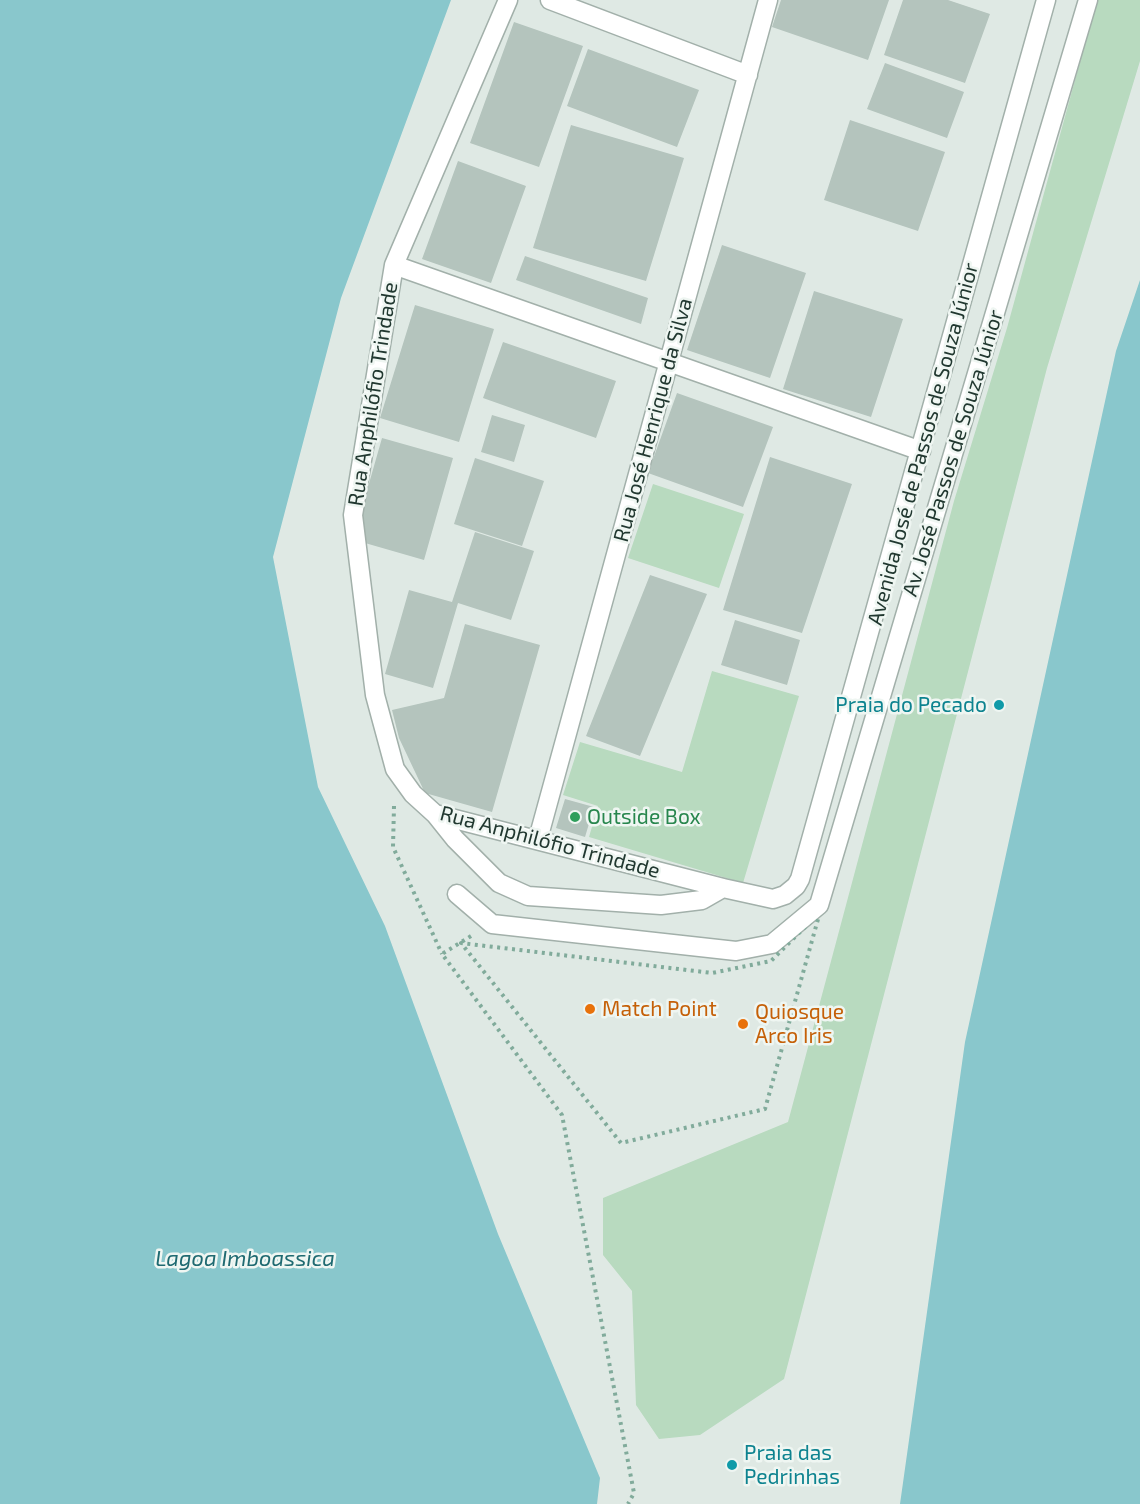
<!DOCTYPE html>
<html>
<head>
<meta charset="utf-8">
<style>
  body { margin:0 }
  canvas { display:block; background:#dfe9e4 }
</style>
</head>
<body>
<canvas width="1140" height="1504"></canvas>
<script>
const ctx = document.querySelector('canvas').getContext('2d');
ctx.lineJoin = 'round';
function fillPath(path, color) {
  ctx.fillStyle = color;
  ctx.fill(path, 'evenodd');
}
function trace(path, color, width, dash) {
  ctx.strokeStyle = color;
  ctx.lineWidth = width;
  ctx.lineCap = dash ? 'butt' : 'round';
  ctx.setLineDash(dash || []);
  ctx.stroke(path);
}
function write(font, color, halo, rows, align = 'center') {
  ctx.font = font + ' "Exo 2",sans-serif';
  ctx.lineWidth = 5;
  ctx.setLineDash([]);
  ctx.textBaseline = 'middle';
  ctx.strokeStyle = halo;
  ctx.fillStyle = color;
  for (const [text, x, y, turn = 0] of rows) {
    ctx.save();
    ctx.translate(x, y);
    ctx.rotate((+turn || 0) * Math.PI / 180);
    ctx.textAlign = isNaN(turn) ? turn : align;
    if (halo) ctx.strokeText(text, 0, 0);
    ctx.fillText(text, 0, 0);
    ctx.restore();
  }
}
fillPath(new Path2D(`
  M1097 0H1140V61L1047 368 784 1379 700 1435 659 1439 636 1405 632 1291 603 1255V1198L788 1122 954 501 1007 328Z
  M653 484 744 514 719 588 628 558Z
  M712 671 799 696 743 883 589 837 598 806 563 795 580 742 682 772Z`), '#b8dabf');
fillPath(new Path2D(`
  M0 0H451L341 298 273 557 318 787 385 926 498 1234 600 1478 597 1504H0Z
  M1140 280V1504H900L965 1042 1116 351Z`), '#89c7cc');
fillPath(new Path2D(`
  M781 0H889L868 60 772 27Z
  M903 0H948L990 14 965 83 884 55Z
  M514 22 583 46 539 167 470 143Z
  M588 49 699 90 677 147 567 106Z
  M885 63 964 92 947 138 867 109Z
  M850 120 945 152 918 231 824 200Z
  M571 125 684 158 646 281 533 248Z
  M458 161 526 186 491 283 422 259Z
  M722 245 806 273 770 378 687 350Z
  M525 256 648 298 641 324 516 280Z
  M814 291 903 319 871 417 783 389Z
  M415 305 494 329 459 442 380 418Z
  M503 342 616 381 596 438 483 398Z
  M677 393 773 427 743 507 648 473Z
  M492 415 525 425 514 462 481 452Z
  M382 438 453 458 424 560 365 543 360 515Z
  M770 457 852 484 802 633 723 610Z
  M475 458 544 481 522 546 454 524Z
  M475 532 534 551 511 620 458 603 433 688 385 674 409 590 452 602Z
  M650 575 707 594 640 756 586 736Z
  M735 620 800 640 787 685 721 665Z
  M465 624 540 645 492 812 425 793 399 738 392 710 444 698Z
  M565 799 594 807 585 837 556 828Z`), '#b4c4bd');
const minor = new Path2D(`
  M508 0 394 265 353 515 375 695 395 769 413 794 435 814 723 888 773 899 785 895 796 886 800 879 1046 0
  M550 0 748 75
  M394 265 921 451
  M435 814 455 839 499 883 528 896 661 905 702 900 723 888
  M538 839 768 0
  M457 894 492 924 736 951 772 944 819 905 1088 0`);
trace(minor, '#a2b0aa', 21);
trace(new Path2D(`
  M394 806 393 847 442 954
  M820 912 765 1109 621 1143 461 943 712 973 771 961Z
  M471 936 442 954 562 1115 634 1493 628 1504`), '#81ab9b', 4, [3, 4.5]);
trace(minor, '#fff', 18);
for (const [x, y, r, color] of [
  [999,705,6,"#0f9aa8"],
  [575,817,6,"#2e9e5b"],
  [590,1009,6,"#e8710a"],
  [743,1024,6,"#e8710a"],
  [732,1465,6,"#0f9aa8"]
]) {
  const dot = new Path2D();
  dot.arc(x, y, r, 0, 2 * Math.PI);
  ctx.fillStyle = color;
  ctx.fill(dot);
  trace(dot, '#eff6f2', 2);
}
write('21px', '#213830', '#eff6f2', [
  ["Rua Anphilófio Trindade",373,394,-81],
  ["Rua José Henrique da Silva",653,420,-75],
  ["Avenida José de Passos de Souza Júnior",923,444,-75],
  ["Av. José Passos de Souza Júnior",953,453,-73],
  ["Rua Anphilófio Trindade",550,842,15]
]);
write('21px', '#0d838f', '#eff6f2', [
  ["Praia do Pecado",987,705],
  ["Praia das",744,1453,"left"],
  ["Pedrinhas",744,1477,"left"]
], 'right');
write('21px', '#27864d', '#eff6f2', [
  ["Outside Box",587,817]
], 'left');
write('21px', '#c56008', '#eff6f2', [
  ["Match Point",602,1009],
  ["Quiosque",755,1012],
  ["Arco Iris",755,1036]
], 'left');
write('italic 22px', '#1f6a71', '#eff6f2', [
  ["Lagoa Imboassica",245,1259]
]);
</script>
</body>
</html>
